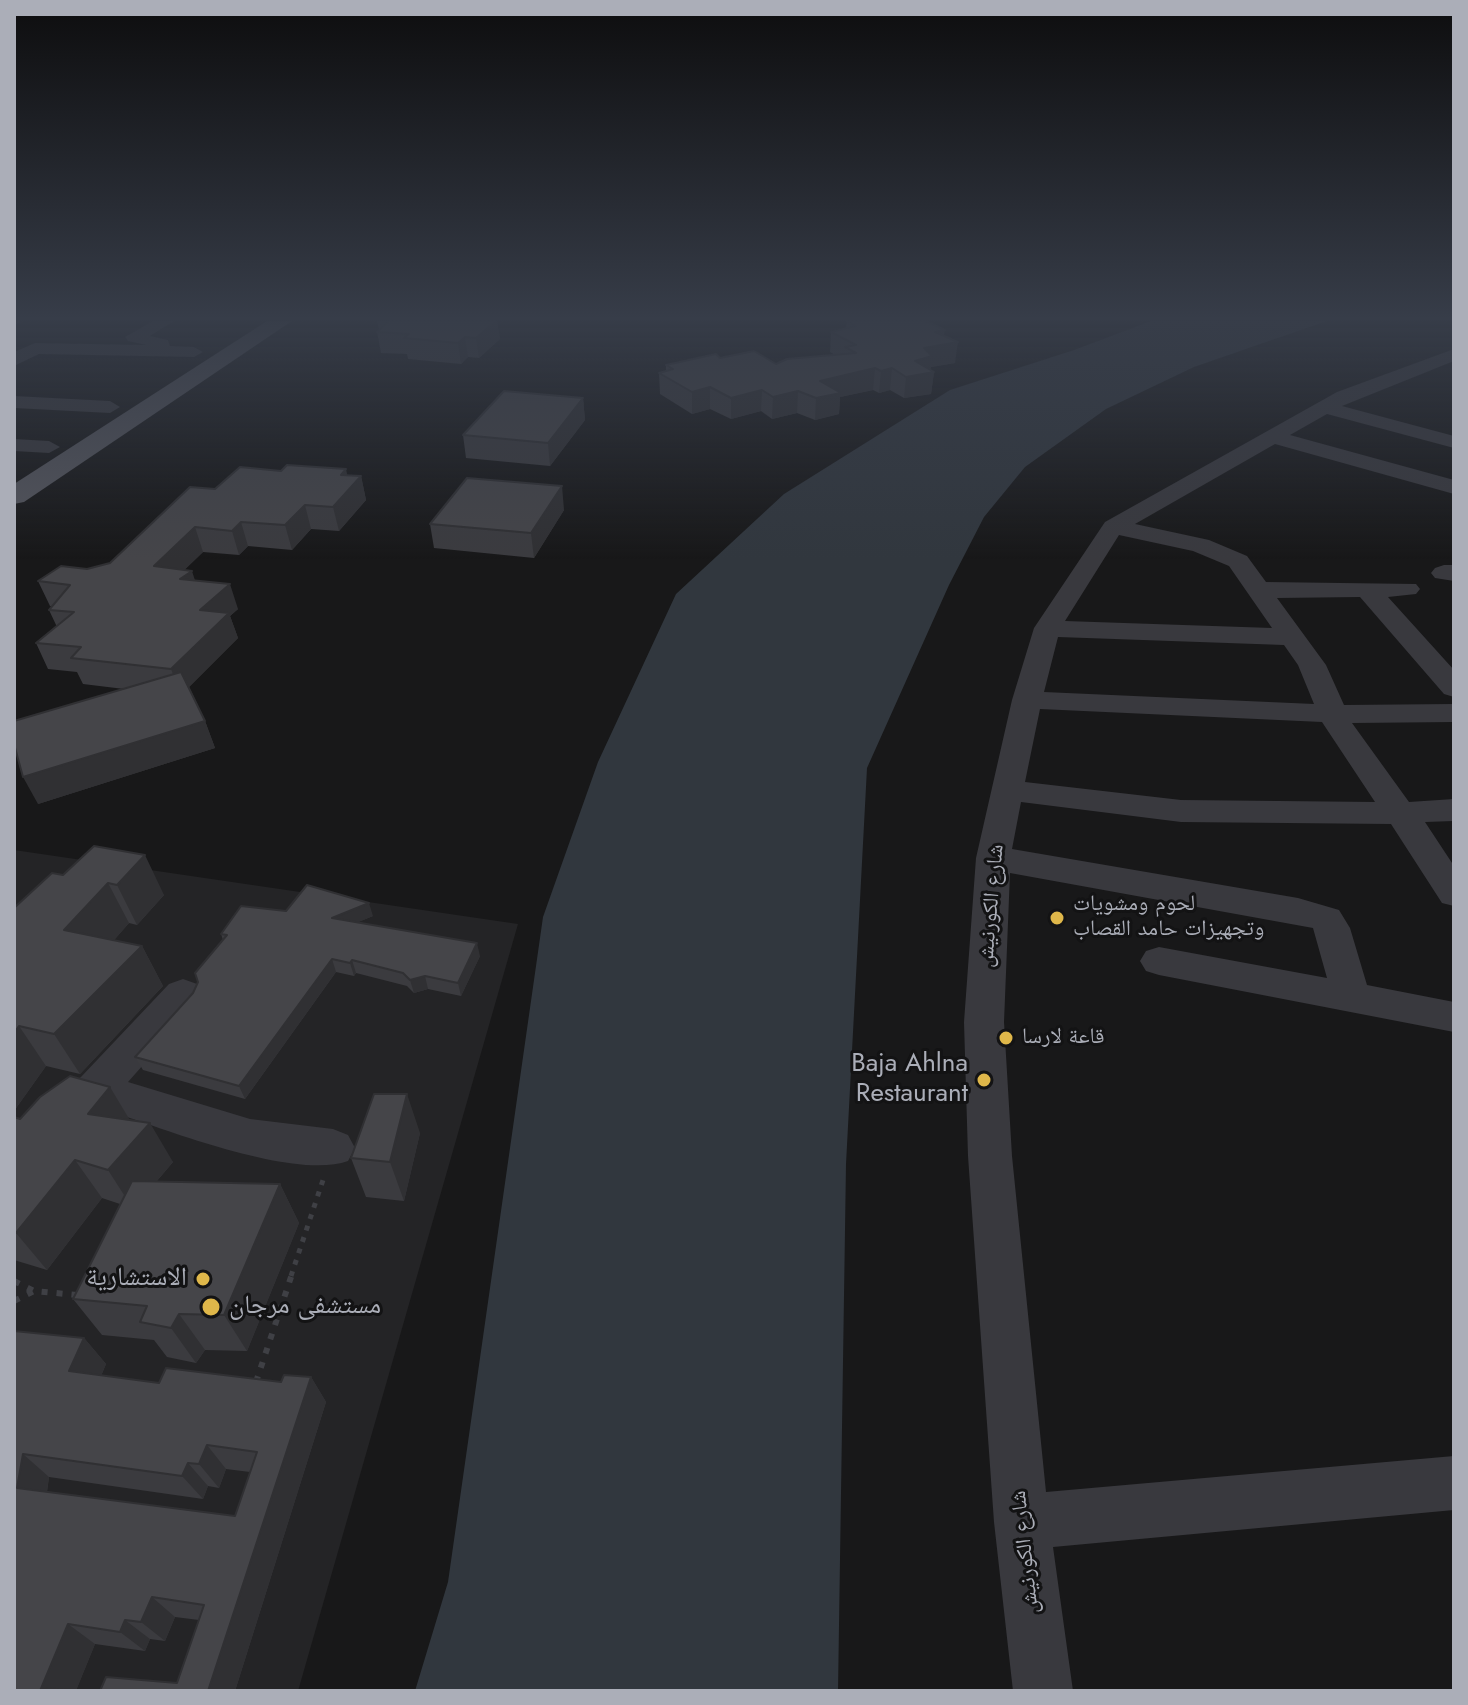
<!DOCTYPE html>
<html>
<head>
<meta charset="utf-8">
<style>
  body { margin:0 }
  #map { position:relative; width:1468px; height:1705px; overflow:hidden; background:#181819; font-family:Jost,sans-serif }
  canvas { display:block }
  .frame { position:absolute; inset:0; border:16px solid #abaeb8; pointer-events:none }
</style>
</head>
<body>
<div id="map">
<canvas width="1468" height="1705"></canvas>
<div class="frame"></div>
</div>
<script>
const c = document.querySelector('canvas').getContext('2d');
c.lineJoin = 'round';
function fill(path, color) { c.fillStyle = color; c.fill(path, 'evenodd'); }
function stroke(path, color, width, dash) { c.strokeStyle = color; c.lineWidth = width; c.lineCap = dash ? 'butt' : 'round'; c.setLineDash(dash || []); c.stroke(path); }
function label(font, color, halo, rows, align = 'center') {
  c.font = font + ' Jost,"Noto Naskh Arabic",sans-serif'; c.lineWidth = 6; c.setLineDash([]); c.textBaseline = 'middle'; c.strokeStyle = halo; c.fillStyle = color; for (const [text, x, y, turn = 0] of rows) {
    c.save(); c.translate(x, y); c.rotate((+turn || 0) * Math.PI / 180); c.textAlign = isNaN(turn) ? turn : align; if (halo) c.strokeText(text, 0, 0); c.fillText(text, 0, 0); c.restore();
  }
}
fill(new Path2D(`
  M14,850L518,924L298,1691H14Z`), '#242426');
fill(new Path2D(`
  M1151,321H1327L1194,367L1106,409L1025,467L984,517L949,585L867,768L846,1164L838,1691H415L448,1582L543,917L598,762L676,594L784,494L950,390L1074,350Z`), '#31373e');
stroke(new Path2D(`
  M291,1276L324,1177`), '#3f4045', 5, [5, 7]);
stroke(new Path2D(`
  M14,1281L34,1291L77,1295
  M14,1301L34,1291
  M256,1382L292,1274`), '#3f4045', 6, [6, 9]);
fill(new Path2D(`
  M153,321H174L150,336L168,340L170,346L194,347L203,352L194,357L39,354L14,366V352L35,343L146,345L128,341L125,337Z
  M1454,349V361L1342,406L1454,436V448L1327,414L1290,435L1454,480V494L1275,444L1135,524L1209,540L1247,556L1266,582L1416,584L1420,589L1416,594L1388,597L1454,670V697L1444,694L1360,597L1277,598L1326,665L1344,705L1454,704V722L1352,723L1409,802L1454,799V821L1425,822L1454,866V906L1442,903L1391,824L1181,822L1021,802L1012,849L1298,898L1339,910L1350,928L1367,985L1454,1002V1032L1159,975L1146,971L1140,961L1146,951L1159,947L1327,978L1313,928L1010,873L1004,1022L1012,1156L1046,1492L1454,1456V1510L1053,1547L1073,1691H1013L994,1522L968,1156L964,1022L976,858L1012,700L1034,628L1105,522L1337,392ZM1119,535L1193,551L1229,566L1272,628L1065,621ZM1058,637L1284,645L1298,665L1314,704L1044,692ZM1040,709L1322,722L1375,802L1181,800L1025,782Z
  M14,396L110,401L120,407L110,413L14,408Z
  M14,439L49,441L60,447L49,453L14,451Z
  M1444,565H1454V581L1435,578L1431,573L1435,568Z
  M183,979L197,984L202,994L197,1004L128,1082L250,1119L333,1129L348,1135L355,1148L348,1161C294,1181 159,1127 101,1108L29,1161L14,1167V1124L81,1077L169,984Z`), '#39393e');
fill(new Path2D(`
  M267,321H292L24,502L14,504V484Z`), '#55565d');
const rail = new Path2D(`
  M14,322L17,321`);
stroke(rail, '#525359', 5);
stroke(rail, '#131314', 3, [10]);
fill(new Path2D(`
  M377,321H497L500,339L479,358L468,357L461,364L408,359L407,354L381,353L377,332L379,330Z
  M847,321L944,336L955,363L931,367L930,370L934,372L931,394L904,398L890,390L879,393L873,390L840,397L839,414L815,420L797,413L772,419L761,411L731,419L710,409L692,414L660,394L659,373L666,371V365L720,358L776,364L835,355L830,352L831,332L846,328Z
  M583,398L585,420L550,466L466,458L463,435Z
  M361,476L366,500L339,531L311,529L292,550L248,546L239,555L203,552L184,570L195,580L238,609L230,616L238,638L189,687L205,721L215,748L38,804L124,689L83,684L77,672L48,669L36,643L57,627L49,610L53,606H50L38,581L110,563L215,489Z
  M564,510L534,558L434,548L430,524Z
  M94,846L164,895L137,925L129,923L114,940L142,946L163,986L80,1074L46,1066L14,1111V908L63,875Z
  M286,911L373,916L358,922L480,956L461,996L428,989L414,993L407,986L356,973L354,976L336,972L245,1099L143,1070L135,1057L193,993L223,940L221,934Z
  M14,1117L20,1119L131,1120L173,1162L156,1182L280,1184L299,1223L247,1351L205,1350L196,1363L167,1357L154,1340L102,1335L73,1299L120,1204L102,1198L47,1270L14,1260Z
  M420,1133L404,1201L366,1197L351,1158Z
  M14,1331L84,1338L106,1364L101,1376L159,1383L281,1382L311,1377L326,1402L235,1691H100L177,1683L199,1620L175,1617L165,1641L150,1639L145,1651L95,1644L76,1690L14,1691ZM226,1469L250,1472L235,1516L47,1492L49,1477L203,1499L208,1486L219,1488Z`), '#3b3b3f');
fill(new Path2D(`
  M496,321H497L500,339L479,358L476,338Z
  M945,330L943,345L958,342L955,363L931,367L930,373L934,372L931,394L904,398L906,377L915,361L935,332Z
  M465,337L468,357L461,364L458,343Z
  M875,368L873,390L840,397L839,414L815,420L816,398L820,381Z
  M892,368L890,390L879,393L881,371Z
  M710,387V409L692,414V392Z
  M762,390L761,411L731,419V398Z
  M798,391L797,413L772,419L773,397Z
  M583,398L585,420L550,466L548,443Z
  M346,469L350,488L361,476L366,500L339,531L333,507L341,475Z
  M562,486L564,510L534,558L531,533Z
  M305,505L311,529L292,550L285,525Z
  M241,522L248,546L239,555L232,531Z
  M195,527L203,552L163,591L154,566Z
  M192,571L200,596L180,579Z
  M230,584L238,609L230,616L238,638L181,695L171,669L200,610Z
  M205,721L215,748L38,804L23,777Z
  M145,855L164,895L137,925L117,885Z
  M108,883L129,923L87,971L64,930Z
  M369,903L373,916L337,931L332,918Z
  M477,943L480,956L461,996L458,983Z
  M142,946L163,986L80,1074L54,1034Z
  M332,959L336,972L245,1099L239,1086Z
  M352,960L356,973L354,976L350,963Z
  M425,976L428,989L414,993L410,980Z
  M19,1026L46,1066L14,1111V1033Z
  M110,1087L134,1127L88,1114Z
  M407,1094L420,1133L404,1201L390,1162Z
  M150,1123L173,1162L133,1209L108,1170Z
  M75,1160L102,1198L47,1270L16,1233Z
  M280,1184L299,1223L247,1351L224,1315Z
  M179,1314L205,1350L196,1363L171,1328Z
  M84,1338L106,1364L92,1397L69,1371Z
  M311,1377L326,1402L235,1691H208Z
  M207,1445L226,1469L219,1488L199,1464Z
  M23,1454L49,1477L44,1511L17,1488Z
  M188,1463L208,1486L203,1499L182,1476Z
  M152,1597L175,1617L165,1641L141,1622Z
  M125,1620L150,1639L145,1651L120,1632Z
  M68,1624L95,1644L76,1691H40Z`), '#303033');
const building = new Path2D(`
  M389,321H496L476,338L465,337L458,343L404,338L409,334L377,332Z
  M847,321H925L945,330L935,332L958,342L924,348L932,356L915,361L934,372L906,377L892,368L881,371L875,368L820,381L841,393L816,398L798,391L773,397L762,390L731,398L710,387L692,392L659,373L673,369L666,365L716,354L720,358L754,351L776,364L787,359L856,353L845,347L856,345L831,332L856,326Z
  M504,391L583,398L548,443L463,435Z
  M287,465L346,469L341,475L361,476L333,507L305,505L285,525L241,522L232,531L195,527L154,566L192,571L180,579L230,584L200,610L229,613L171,669L71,658L81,647L36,643L74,612L49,610L70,585L38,581L61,566L87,569L110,563L190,487L215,489L240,467L281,471Z
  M467,478L562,486L531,533L430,524Z
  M181,672L205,721L23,777L14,744V721Z
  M94,846L145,855L117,885L108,883L64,930L142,946L54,1034L19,1026L14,1033V908L52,873L63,875Z
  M307,885L369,903L332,918L477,943L458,983L425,976L410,980L403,973L352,960L350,963L332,959L239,1086L135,1057L193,993L198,982L195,973L227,935L221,934L241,906L286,911Z
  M70,1076L110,1087L88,1114L150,1123L108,1170L75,1160L16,1233L14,1232V1117L20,1119L40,1097Z
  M374,1094H407L390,1162L351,1158Z
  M132,1181L280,1184L224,1315L179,1314L171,1328L140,1322L147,1306L73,1299Z
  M14,1331L84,1338L69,1371L159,1383L166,1368L281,1382L284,1375L311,1377L208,1691H100L106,1677L177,1683L204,1605L152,1597L141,1622L125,1620L120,1632L68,1624L40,1691H14ZM207,1445L257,1452L235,1516L17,1488L23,1454L182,1476L188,1463L199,1464Z
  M42,1688L86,1691H41Z`);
fill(building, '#454549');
stroke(building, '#303033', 2);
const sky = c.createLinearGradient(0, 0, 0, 559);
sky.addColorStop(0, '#0d0d0e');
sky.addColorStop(0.57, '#373d49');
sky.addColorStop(1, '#373d4900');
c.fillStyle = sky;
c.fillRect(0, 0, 1468, 559);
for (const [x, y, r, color] of [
  [1057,918,8,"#dfb74a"],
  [1006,1038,8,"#dfb74a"],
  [984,1080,8,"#dfb74a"],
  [203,1279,8,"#dfb74a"],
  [211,1307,10,"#dfb74a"]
]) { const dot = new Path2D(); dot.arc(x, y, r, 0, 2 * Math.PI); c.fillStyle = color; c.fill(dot); stroke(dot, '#131314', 3); }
label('22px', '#abaeb8', '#131314', [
  ["لحوم ومشويات",1073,905],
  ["وتجهيزات حامد القصاب",1073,930],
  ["قاعة لارسا",1022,1038]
], 'left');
label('22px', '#abaeb8', '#131314', [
  ["شارع الكورنيش",992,906,-85],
  ["شارع الكورنيش",1026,1552,-96]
]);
label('26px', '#abaeb8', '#131314', [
  ["Baja Ahlna",968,1065],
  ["Restaurant",968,1095],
  ["الاستشارية",187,1279],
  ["مستشفى مرجان",229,1307,"left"]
], 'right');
</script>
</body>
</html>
